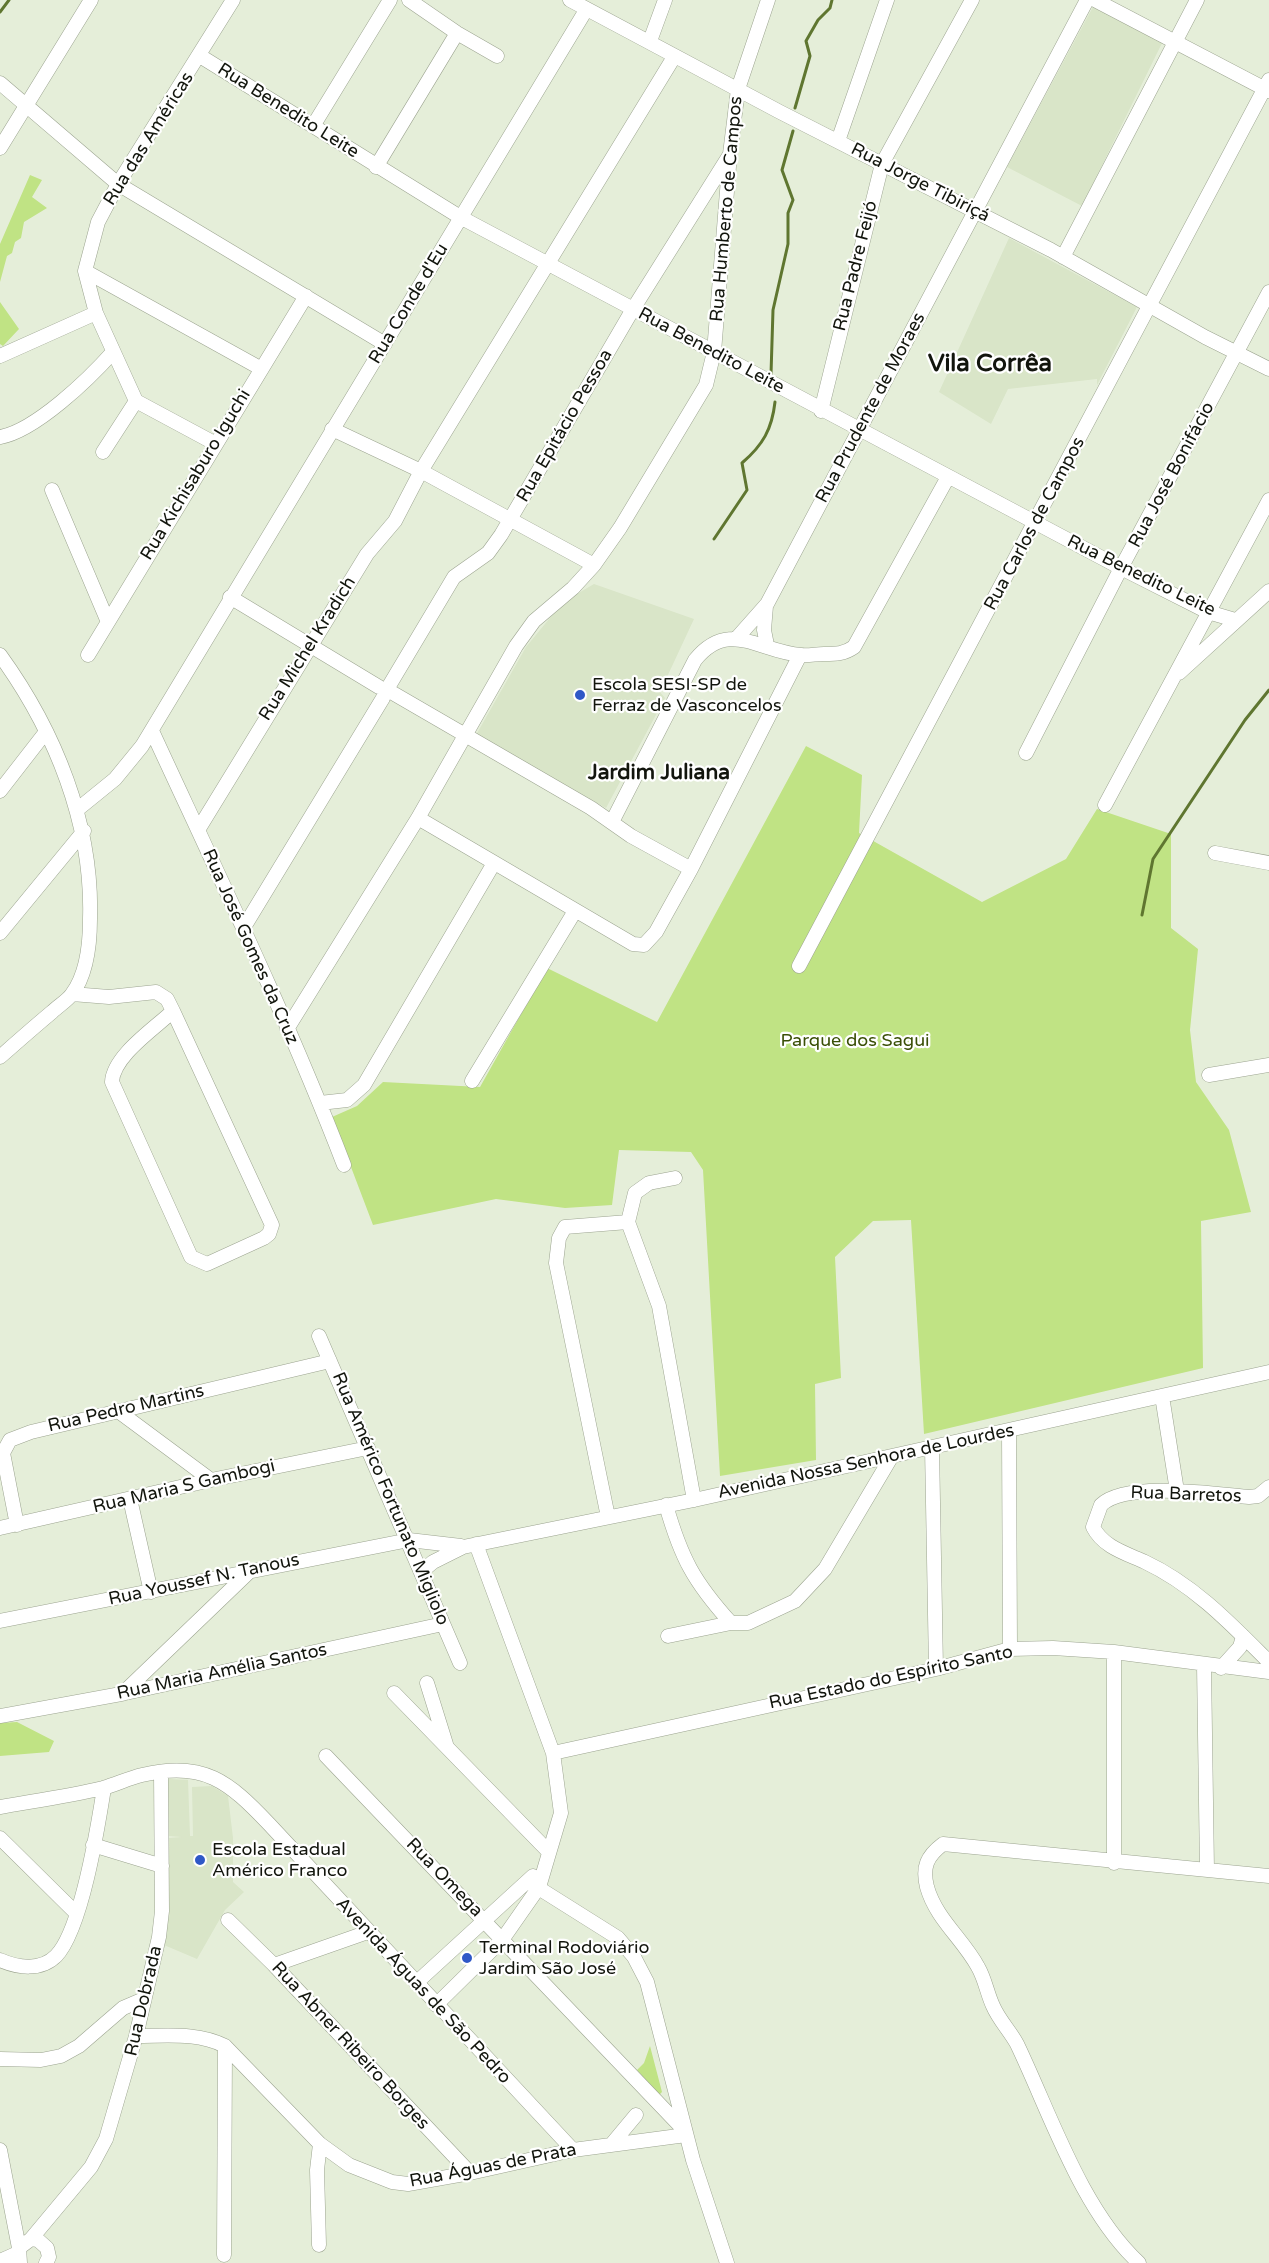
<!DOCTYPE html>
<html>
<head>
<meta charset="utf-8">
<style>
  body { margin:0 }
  canvas { display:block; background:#e5eed9 }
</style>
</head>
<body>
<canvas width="1269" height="2263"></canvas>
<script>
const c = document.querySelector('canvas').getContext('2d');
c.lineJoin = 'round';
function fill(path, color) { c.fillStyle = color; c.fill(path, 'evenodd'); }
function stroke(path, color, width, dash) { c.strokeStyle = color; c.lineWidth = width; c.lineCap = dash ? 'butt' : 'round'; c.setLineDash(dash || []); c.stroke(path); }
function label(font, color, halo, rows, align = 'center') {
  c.font = font + ' "Varela Round",sans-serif'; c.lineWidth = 4.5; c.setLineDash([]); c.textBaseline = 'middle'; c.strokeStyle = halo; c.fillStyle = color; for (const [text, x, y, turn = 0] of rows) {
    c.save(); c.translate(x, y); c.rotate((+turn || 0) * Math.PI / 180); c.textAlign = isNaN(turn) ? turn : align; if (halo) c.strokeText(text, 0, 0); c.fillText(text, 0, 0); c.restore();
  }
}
fill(new Path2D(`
  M1094,5L1164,39L1082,206L1007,167Z
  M1009,238L1137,307L1097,385V379L1008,389L991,424L939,392Z
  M594,584L694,619L660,692L665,698L606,808L476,735L526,647L563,602Z
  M169,1779L188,1780L190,1836H193L192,1787L212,1786L228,1796L233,1838V1882L244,1892L225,1910L197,1959L164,1945L168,1838L182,1837L168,1836L165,1785Z`), '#d9e5c8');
fill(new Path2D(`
  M30,175L42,180L32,197L47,208L24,222L21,238L15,242L12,253L7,256L0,282V244Z
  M0,302L19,329L3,346L0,344Z
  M806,746L862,775L859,833L982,902L1066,859L1097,809L1171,834V928L1198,949L1190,1030L1196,1082L1229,1130L1251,1212L1201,1221L1203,1368L924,1434L911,1220L873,1221L835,1257L841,1378L815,1384L816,1460L720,1476L703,1170L691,1152L619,1150L612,1205L565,1208L496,1199L373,1225L332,1117L357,1106L383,1082L480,1087L547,968L657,1022Z
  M17,1722L54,1741L49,1752L0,1756V1723Z
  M650,2046L662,2092L659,2095L637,2070L644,2063Z`), '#c0e384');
stroke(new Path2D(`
  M0,12L9,0
  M795,108L810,56L806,41L818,20L830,8L832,0
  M771,374L773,310L788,244V213L793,200L782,170L793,131
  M714,539L747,490L742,463C763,445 772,429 775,402
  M1142,915L1153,859L1245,720L1269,690`), '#5f7630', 3);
const minor = new Path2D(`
  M409,0L457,33L497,56
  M570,0L780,112L1051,250L1205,337L1269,369
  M1095,0L1269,91
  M650,41L665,0
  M200,56L460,217L1121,568L1208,612L1235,620
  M0,83L118,184L385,344
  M313,126L390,0
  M838,141L887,0
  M0,148L91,0
  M376,167L457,33
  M1063,257L1197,0
  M85,271L260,368
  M0,356L96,313
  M821,411L882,164L972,0
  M332,429L421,471L594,565
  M0,437C35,431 89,379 113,352
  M216,444L136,401L96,313L85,271L98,222L118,184L233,0
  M103,452L136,401
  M52,490L108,622
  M230,597L379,687
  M766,606L764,630L767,645
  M736,639L767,604L1087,0
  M0,655C55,731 93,824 90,919C90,942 87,974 72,994C67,1001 58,1006 52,1012C34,1027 17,1042 0,1057
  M88,655L306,296
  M1179,673L1269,591
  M389,686L454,577L488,553L501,535L633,309L729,156
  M391,692L591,808L631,836L691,869
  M152,731C218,874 287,1017 344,1165
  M1026,753L1121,568L1269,292
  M0,791L45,733
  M1105,805L1269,500
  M78,809L115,779L142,746L586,10
  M418,818L633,944L644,945L656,932L691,869L800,655
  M612,822L695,660C729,618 759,652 801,655C808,656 816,654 824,654C836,654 844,654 854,647L948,477
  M198,830L367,554L395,521L421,471L674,57
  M1215,853L1269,863
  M244,927L383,698
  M0,933L84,831
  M799,966L1269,80
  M72,994L109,997L156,992L167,999L173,1011L272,1225L269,1234L264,1238L207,1264L191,1257L112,1082C113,1056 154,1029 173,1011
  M287,1029L418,818L516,646L534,621L573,588L594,565L620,528L706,385L714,352L730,154L738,89L768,0
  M1209,1075L1269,1065
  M472,1081L575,911
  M320,1103L347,1100L364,1085L494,863
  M628,1222L659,1306L694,1500
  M628,1222L635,1193L649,1183L675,1178
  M319,1336L460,1663
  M1162,1396L1177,1491
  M118,1411L211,1480
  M1009,1431L1010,1649
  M932,1447L936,1669
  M1269,1487L1258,1496L1249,1497C1215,1494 1126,1481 1101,1505L1093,1527C1103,1547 1125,1553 1145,1562C1194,1585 1231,1624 1269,1662
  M130,1499L151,1592
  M666,1505C681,1558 694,1582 731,1623
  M608,1517L556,1263L559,1238L565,1227L628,1222
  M17,1525L3,1453L10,1440L31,1432L330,1361
  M0,1528L211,1480L368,1448
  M421,1572L433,1562L463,1547L694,1500L1269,1372
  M0,1621L409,1540L461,1546
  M668,1636L731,1623H748L795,1601L825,1569L892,1456
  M1114,1652V1863
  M1204,1665L1207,1870
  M1221,1668L1240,1647L1243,1636
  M427,1683L446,1744
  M394,1693L549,1852
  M122,1694L248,1573
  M0,1716L121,1694L443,1624
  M553,1753L936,1669L1010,1649L1053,1648L1114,1652L1269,1672
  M326,1756L686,2132
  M0,1807C34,1801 70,1796 103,1788C117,1784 129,1778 142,1775C204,1760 229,1782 269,1824L573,2150
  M0,1838L77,1914
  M93,1845L162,1866
  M529,1882L618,1938L634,1957L647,1982L693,2160L727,2263
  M228,1920L274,1965L470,2173
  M0,1960C18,1968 41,1971 56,1956C82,1929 98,1826 104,1788
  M274,1965L368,1932
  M416,1983L533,1876
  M436,2005L502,1940L539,1887L561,1813L553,1753L476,1544
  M136,2036C167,2036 198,2032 225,2046L320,2144L349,2165L392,2182L408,2184L470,2173L573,2150L686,2135
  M0,2059L41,2060L61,2056L79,2046L123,2008L144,1999
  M611,2145L636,2115
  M0,2150L19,2248
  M31,2239L91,2167L106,2139L136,2036L159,1937L162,1911L161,1772
  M319,2245L317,2170L320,2144
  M224,2255L225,2046
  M0,2261L18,2253
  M20,2263L19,2248L31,2239L38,2240L47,2248L49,2257L46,2263
  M1139,2263C1081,2209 1051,2115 1017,2044C1010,2031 999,2020 993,2006C987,1993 985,1979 978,1967C963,1939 936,1919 927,1887C922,1867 927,1856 943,1844L1269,1876`);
stroke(minor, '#9ca490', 15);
stroke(minor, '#fff', 14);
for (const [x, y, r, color] of [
  [580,695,6,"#2f58c7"],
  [200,1860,6,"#2f58c7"],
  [467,1958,6,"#2f58c7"]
]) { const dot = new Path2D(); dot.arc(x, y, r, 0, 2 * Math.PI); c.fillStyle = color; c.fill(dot); stroke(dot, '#fff', 2); }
label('18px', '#12150d', '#fff', [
  ["Rua Benedito Leite",288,111,32],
  ["Rua das Américas",149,139,-58],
  ["Rua Jorge Tibiriçá",920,183,27],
  ["Rua Humberto de Campos",727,209,-85],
  ["Rua Padre Feijó",856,266,-76],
  ["Rua Conde d'Eu",409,304,-59],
  ["Rua Benedito Leite",711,351,28],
  ["Rua Prudente de Moraes",871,408,-62],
  ["Rua Epitácio Pessoa",565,426,-60],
  ["Rua Kichisaburo Iguchi",196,475,-59],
  ["Rua José Bonifácio",1172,475,-62],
  ["Rua Carlos de Campos",1035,524,-62],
  ["Rua Benedito Leite",1141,576,26],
  ["Rua Michel Kradich",308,649,-58],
  ["Rua José Gomes da Cruz",250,947,66],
  ["Rua Pedro Martins",126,1409,-13],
  ["Avenida Nossa Senhora de Lourdes",866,1462,-12],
  ["Rua Maria S Gambogi",184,1487,-13],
  ["Rua Barretos",1186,1495,2],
  ["Rua Américo Fortunato Migliolo",390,1499,67],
  ["Rua Youssef N. Tanous",204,1580,-12],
  ["Rua Maria Amélia Santos",222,1672,-12],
  ["Rua Estado do Espírito Santo",891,1678,-12],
  ["Rua Omega",444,1878,46],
  ["Avenida Águas de São Pedro",423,1991,47],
  ["Rua Dobrada",144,2001,-77],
  ["Rua Abner Ribeiro Borges",350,2046,47],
  ["Rua Águas de Prata",493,2166,-11]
]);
label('18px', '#12150d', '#fff', [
  ["Escola SESI-SP de",592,685],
  ["Ferraz de Vasconcelos",592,706],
  ["Escola Estadual",212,1850],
  ["Américo Franco",212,1871],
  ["Terminal Rodoviário",479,1948],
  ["Jardim São José",479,1969]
], 'left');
label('18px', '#3a4f06', '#fff', [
  ["Parque dos Sagui",855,1041]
]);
label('bold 21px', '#12150d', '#fff', [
  ["Jardim Juliana",659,773]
]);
label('bold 24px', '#12150d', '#fff', [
  ["Vila Corrêa",990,365]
]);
</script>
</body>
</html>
